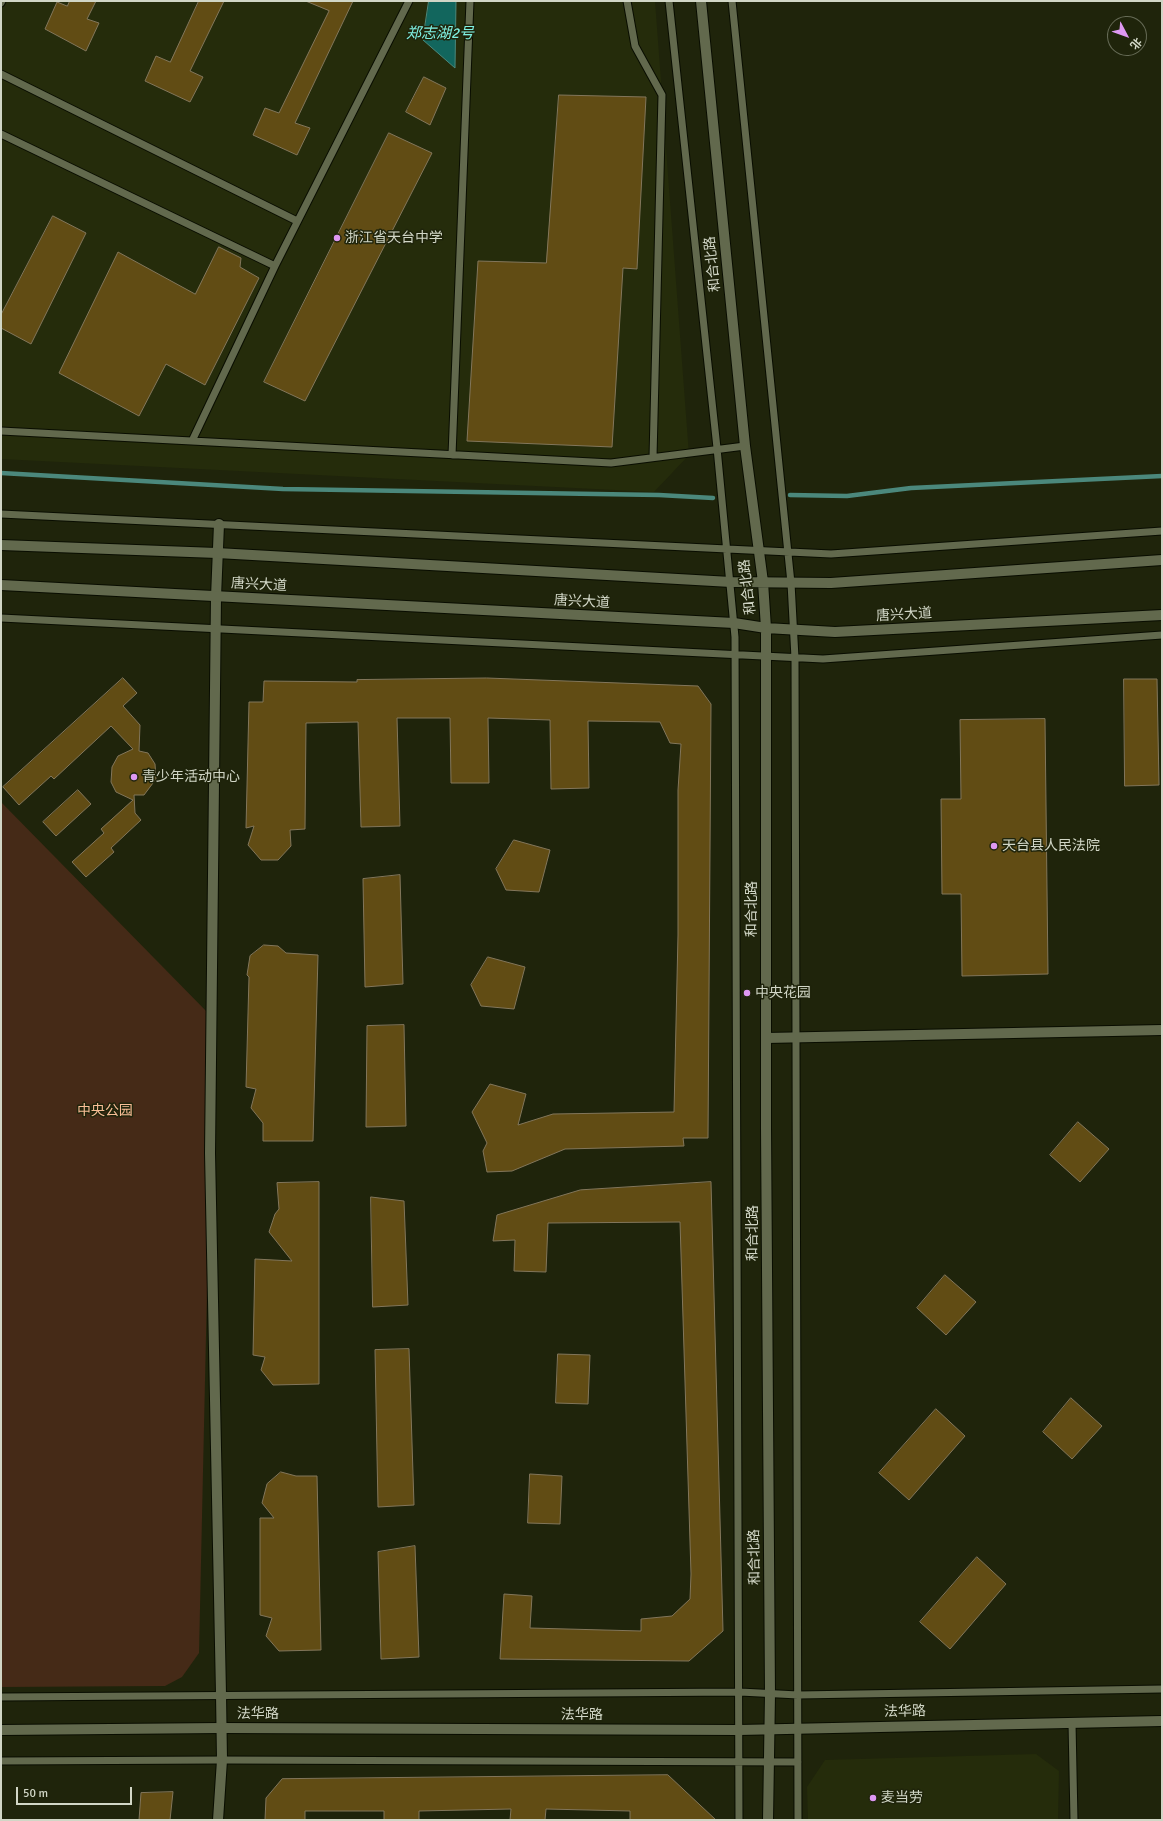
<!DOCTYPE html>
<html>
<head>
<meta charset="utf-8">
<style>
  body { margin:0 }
  #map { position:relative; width:1163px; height:1821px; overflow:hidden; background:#1f240b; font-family:Signika,"Noto Sans SC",sans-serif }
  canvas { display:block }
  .frame { position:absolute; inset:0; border:2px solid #d1d6c6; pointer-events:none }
  .north { position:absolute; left:1107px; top:16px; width:40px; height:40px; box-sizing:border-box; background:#1f240b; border:1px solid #666b56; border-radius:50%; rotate:131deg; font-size:11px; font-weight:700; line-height:16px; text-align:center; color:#d1d6c6 }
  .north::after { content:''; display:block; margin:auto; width:14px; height:18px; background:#de98f2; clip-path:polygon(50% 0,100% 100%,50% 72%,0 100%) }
  .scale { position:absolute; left:16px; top:1787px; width:116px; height:18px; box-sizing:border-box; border:2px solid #d1d6c6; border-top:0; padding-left:5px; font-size:12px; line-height:14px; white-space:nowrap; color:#d1d6c6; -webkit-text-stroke:3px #1f240b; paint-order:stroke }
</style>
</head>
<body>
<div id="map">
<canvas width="1163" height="1821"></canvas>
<div class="frame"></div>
<div class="north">北</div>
<div class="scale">50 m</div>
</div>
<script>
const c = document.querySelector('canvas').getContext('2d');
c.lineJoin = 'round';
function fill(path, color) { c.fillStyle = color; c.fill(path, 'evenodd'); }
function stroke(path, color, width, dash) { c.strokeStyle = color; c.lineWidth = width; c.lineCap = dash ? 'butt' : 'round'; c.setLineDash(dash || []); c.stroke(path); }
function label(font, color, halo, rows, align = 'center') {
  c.font = font + ' Signika,"Noto Sans SC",sans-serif'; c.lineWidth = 3; c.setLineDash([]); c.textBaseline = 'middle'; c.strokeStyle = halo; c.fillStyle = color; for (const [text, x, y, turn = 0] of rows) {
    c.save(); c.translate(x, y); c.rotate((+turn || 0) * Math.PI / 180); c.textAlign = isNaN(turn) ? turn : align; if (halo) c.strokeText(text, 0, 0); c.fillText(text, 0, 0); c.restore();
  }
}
fill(new Path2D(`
  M1,1H655L689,455L654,492L1,459Z
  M1036,1754L1059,1771L1058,1820H808L807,1787L825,1760Z`), '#252c0b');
fill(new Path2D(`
  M1,802L210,1015V1153L199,1653L182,1677L165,1686L1,1687Z`), '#452a17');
const water = new Path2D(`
  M429,1H456L455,68L423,40Z`);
fill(water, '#12665d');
stroke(water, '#4b887c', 1);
stroke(new Path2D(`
  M1,473L283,489L659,495L713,498
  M790,495L847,496L911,488L1162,476`), '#4b887c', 4.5);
const building = new Path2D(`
  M70,1H96L87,19L99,23L86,51L45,29L57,2L67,6Z
  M199,1H224L190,71L203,77L190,102L145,81L156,56L170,62Z
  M306,1H353L295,123L310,128L297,155L253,135L265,108L279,113L329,11Z
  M424,77L446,88L430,125L406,112Z
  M559,95L646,97L637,269L623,268L612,447L467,441L478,261L546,263Z
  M389,133L432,153L305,401L264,382Z
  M53,216L86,233L31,344L1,328V315Z
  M219,247L241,258L240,267L259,278L205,385L166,364L139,416L59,373L118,252L195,294Z
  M123,678L137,693L123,706L140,725L139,751L148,753L155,764L156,779L144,795H134L135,813L141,820L111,848L114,852L86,877L72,862L104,833L101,829L133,800L116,792L111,782L112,767L118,756L133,749L111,726L54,779L51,776L19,805L3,787Z
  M487,678L698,686L711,704L708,1138H683L684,1146L565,1149L512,1171L487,1172L483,1151L487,1143L472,1112L490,1084L526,1094L518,1125L553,1114L674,1112L678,935V790L681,744L670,743L660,722L588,721L589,788L551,789L550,720L488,718L489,783H451L450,718H397L400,826L361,827L358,722L306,723L305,829L290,830L291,846L278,860H261L248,845L254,826L246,828L249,702H263L264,681L357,682V680Z
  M1124,679H1157L1159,785L1125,786Z
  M1045,719L1048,974L962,976L961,894H942L941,799H961L960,720Z
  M78,790L91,804L56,836L43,822Z
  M514,840L550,850L539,892L506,890L496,869Z
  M400,875L403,984L365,987L363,879Z
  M264,945L278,946L286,953L318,955L313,1141H263V1123L251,1108L256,1089L246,1087L249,977L247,975L250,956Z
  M488,957L525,967L514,1009L481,1006L471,985Z
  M404,1025L406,1126L366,1127L367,1026Z
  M1078,1122L1109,1149L1080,1182L1050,1155Z
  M319,1182V1384L273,1385L261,1370L265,1357L253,1355L255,1259L292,1261L269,1232L275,1214L279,1209L277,1183Z
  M711,1182L723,1631L689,1661L500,1659L504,1594L532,1596L530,1628L641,1631V1619L672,1616L690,1599L691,1574L680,1222L548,1223L546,1272L514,1271L515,1240L493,1241L497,1215L580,1190Z
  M371,1197L404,1201L408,1305L373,1307Z
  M945,1275L976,1302L946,1335L917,1308Z
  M409,1349L414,1505L378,1507L375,1350Z
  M558,1354L590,1355L588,1404L556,1403Z
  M1071,1398L1102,1426L1072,1459L1043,1432Z
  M936,1409L965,1436L909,1500L879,1473Z
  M281,1472L296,1476H317L321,1650L279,1651L266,1636L272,1618L260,1615V1518H274L262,1503L267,1484Z
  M530,1474L562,1476L560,1524L528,1523Z
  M415,1546L419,1657L381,1659L378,1552Z
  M977,1557L1006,1584L950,1649L920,1622Z
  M668,1775L716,1820H630V1811L546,1809L545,1820H510L511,1809L419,1811V1820H384V1811H305V1820H265L266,1798L282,1779Z
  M173,1792L170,1820H139L141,1793Z`);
fill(building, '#614c14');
stroke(building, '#82765b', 1);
const service = new Path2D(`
  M627,1L635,46L662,95L653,457
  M669,1L717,448L735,637L739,1820
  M732,1L791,583L795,658L798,1820
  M1,3L2,1
  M1,74L297,221
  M1,134L275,266
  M1,431L611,463L745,446
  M192,441L275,266L409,1
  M452,455L470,1
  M1,514L831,554L1162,531
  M1,618L823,659L1162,635
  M1,1697L740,1692L798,1695L1162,1689
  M1072,1723L1074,1820
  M1,1761L222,1760L798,1762`);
const minor = new Path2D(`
  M766,1038L1162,1030`);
const tertiary = new Path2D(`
  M218,1820L222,1760L221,1694L210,1153L216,597L219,524`);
const secondary = new Path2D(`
  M701,1L745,446L763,582L766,628V1128L770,1694L768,1820
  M1,545L217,553L731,582L831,583L1162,560
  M1,585L734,623L766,628L835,632L1162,615
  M1,1730L221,1728L739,1730L1162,1721`);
stroke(service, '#090d00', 9);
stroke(minor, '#090d00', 12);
stroke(tertiary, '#090d00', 12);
stroke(secondary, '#090d00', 12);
stroke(service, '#62694d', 7);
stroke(minor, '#62694d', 10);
stroke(tertiary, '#62694d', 10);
stroke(secondary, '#62694d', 10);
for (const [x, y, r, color] of [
  [337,238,4,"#de98f2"],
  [134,777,4,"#de98f2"],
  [994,846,4,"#de98f2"],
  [747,993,4,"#de98f2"],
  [873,1798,4,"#de98f2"]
]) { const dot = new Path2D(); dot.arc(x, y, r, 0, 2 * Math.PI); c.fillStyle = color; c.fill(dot); stroke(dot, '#1f240b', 1.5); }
label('14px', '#d1d6c6', '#1f240b', [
  ["浙江省天台中学",345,238],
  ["青少年活动中心",142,777],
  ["天台县人民法院",1002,846],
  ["中央花园",755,993],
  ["麦当劳",881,1798]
], 'left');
label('14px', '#d1d6c6', '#1f240b', [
  ["和合北路",713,264,-96],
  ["唐兴大道",259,585,3],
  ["和合北路",748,587,-97],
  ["唐兴大道",582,602,3],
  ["唐兴大道",904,615,-3],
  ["和合北路",752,909,-90],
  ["和合北路",753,1233,-90],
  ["和合北路",755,1557,-91],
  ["法华路",905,1712,-1],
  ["法华路",258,1714],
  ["法华路",582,1715]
]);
label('14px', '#f8bd96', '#1f240b', [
  ["中央公园",105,1111]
]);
label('italic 15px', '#7ff0e1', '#1f240b', [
  ["郑志湖2号",440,34]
]);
</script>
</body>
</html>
